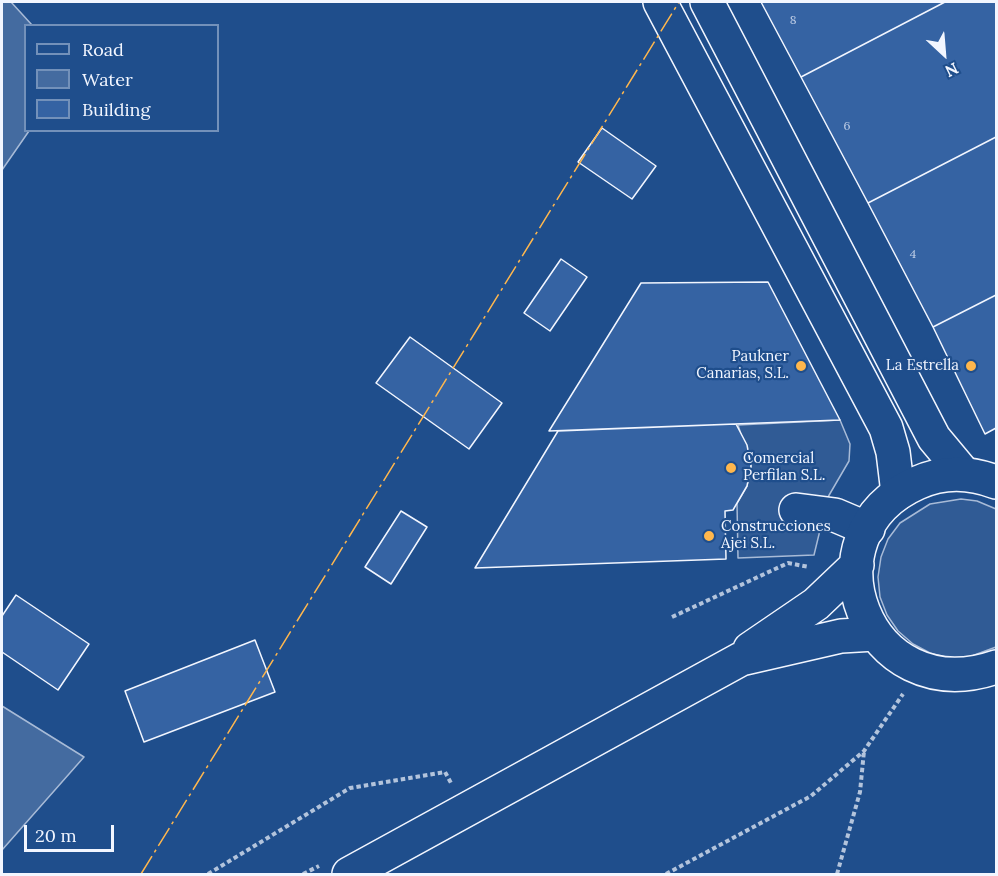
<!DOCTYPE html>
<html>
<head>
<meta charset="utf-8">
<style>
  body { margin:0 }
  #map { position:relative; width:998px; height:876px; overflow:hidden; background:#1f4e8c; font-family:Lora,serif }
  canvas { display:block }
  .frame { position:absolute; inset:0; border:3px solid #f2f6ff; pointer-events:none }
  .legend { position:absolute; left:24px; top:24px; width:195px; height:108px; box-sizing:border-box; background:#1f4e8c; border:2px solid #7391ba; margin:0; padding:8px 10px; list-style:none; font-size:18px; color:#f2f6ff }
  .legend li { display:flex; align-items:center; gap:12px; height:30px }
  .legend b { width:30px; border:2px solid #7391ba }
  .north { position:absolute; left:914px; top:24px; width:60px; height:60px; -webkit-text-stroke:4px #1f4e8c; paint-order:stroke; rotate:154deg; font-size:16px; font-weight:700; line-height:24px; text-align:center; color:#f2f6ff }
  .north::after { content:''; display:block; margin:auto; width:21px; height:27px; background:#f2f6ff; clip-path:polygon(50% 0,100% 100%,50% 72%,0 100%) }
  .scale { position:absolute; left:24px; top:825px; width:90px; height:27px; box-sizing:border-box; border:3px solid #f2f6ff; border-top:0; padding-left:8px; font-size:18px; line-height:21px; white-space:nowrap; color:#f2f6ff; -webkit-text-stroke:4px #1f4e8c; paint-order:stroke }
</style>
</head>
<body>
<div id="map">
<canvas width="998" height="876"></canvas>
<div class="frame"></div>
<ul class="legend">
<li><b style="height:8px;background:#1f4e8c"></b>Road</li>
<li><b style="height:16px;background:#446ba0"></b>Water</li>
<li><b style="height:16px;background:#3563a3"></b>Building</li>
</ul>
<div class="north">N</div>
<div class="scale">20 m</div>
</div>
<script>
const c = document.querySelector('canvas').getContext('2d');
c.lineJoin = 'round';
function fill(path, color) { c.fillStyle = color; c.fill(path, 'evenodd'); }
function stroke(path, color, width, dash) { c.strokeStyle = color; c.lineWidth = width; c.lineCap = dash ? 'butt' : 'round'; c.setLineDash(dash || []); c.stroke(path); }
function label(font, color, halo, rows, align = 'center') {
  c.font = font + ' Lora,serif'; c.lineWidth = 4.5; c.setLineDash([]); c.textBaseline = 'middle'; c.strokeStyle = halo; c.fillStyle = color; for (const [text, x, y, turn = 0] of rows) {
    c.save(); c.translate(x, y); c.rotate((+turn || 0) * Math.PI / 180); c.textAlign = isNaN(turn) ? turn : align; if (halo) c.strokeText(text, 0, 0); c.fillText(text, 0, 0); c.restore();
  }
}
const built = new Path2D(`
  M840,420L850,444L849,461L828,497L814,555L738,558L737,503L747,486L751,466L738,425Z
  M961,499L977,501L996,509V647L969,657L949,658L930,653L913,644L898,631L887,615L880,597L878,577L881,557L888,539L900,523L930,504Z`);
fill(built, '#305b95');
stroke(built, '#a8bbd7', 1.5);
const water = new Path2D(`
  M2,2H11L32,25L26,26V130L29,131L2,170Z
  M2,706L84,757L2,850Z`);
fill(water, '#446ba0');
stroke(water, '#a8bbd7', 1.5);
const building = new Path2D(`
  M761,2H945L801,77Z
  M945,2H996V137L868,203L801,77Z
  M602,128L656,166L632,199L578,162Z
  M996,137V295L933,327L868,203Z
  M561,259L587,277L550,331L524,313Z
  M768,282L840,420L549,431L641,283Z
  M996,295V428L985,434L933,327Z
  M410,337L502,403L469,449L376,383Z
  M736,424L747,445L751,466L747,486L733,510L725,511L726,559L475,568L558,431Z
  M401,511L427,527L391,584L365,567Z
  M16,595L89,644L58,690L2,652V616Z
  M255,640L275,692L144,742L125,691Z`);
fill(building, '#3563a3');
stroke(building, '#f2f6ff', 1.5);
const minor = new Path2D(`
  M660,2L886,428L893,452L898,493
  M707,2L934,438L964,474
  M796,510L835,515L868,529`);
const major = new Path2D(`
  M996,482C970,472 943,471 917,483C800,535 865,712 996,667
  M750,649L816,604L857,565
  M349,874L741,659L841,636L875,634`);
stroke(minor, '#f2f6ff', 36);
stroke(major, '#f2f6ff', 36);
stroke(new Path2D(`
  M672,617L788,563L809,567
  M208,874L350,788L445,772L451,783
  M303,874L319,866
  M666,874L811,796L864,751L903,694
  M837,874L860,792L864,751`), '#b3c4dc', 4, [4.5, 3]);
stroke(minor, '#1f4e8c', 33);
stroke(major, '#1f4e8c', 33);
stroke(new Path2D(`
  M141,874L679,2`), '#ffb74d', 1.5, [21, 4.5, 3, 4.5]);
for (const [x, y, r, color] of [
  [801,366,6,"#ffb74d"],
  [971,366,6,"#ffb74d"],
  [731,468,6,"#ffb74d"],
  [709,536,6,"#ffb74d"]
]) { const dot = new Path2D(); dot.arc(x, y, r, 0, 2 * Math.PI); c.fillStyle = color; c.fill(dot); stroke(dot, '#1f4e8c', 2); }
label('12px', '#c3d1e8', null, [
  ["8",793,21],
  ["6",847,127],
  ["4",913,255]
]);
label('15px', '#f2f6ff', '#1f4e8c', [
  ["Paukner",789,357],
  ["Canarias, S.L.",789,374],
  ["La Estrella",959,366],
  ["Comercial",743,459,"left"],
  ["Perfilan S.L.",743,476,"left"],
  ["Construcciones",721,527,"left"],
  ["Ajei S.L.",721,544,"left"]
], 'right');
</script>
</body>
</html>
